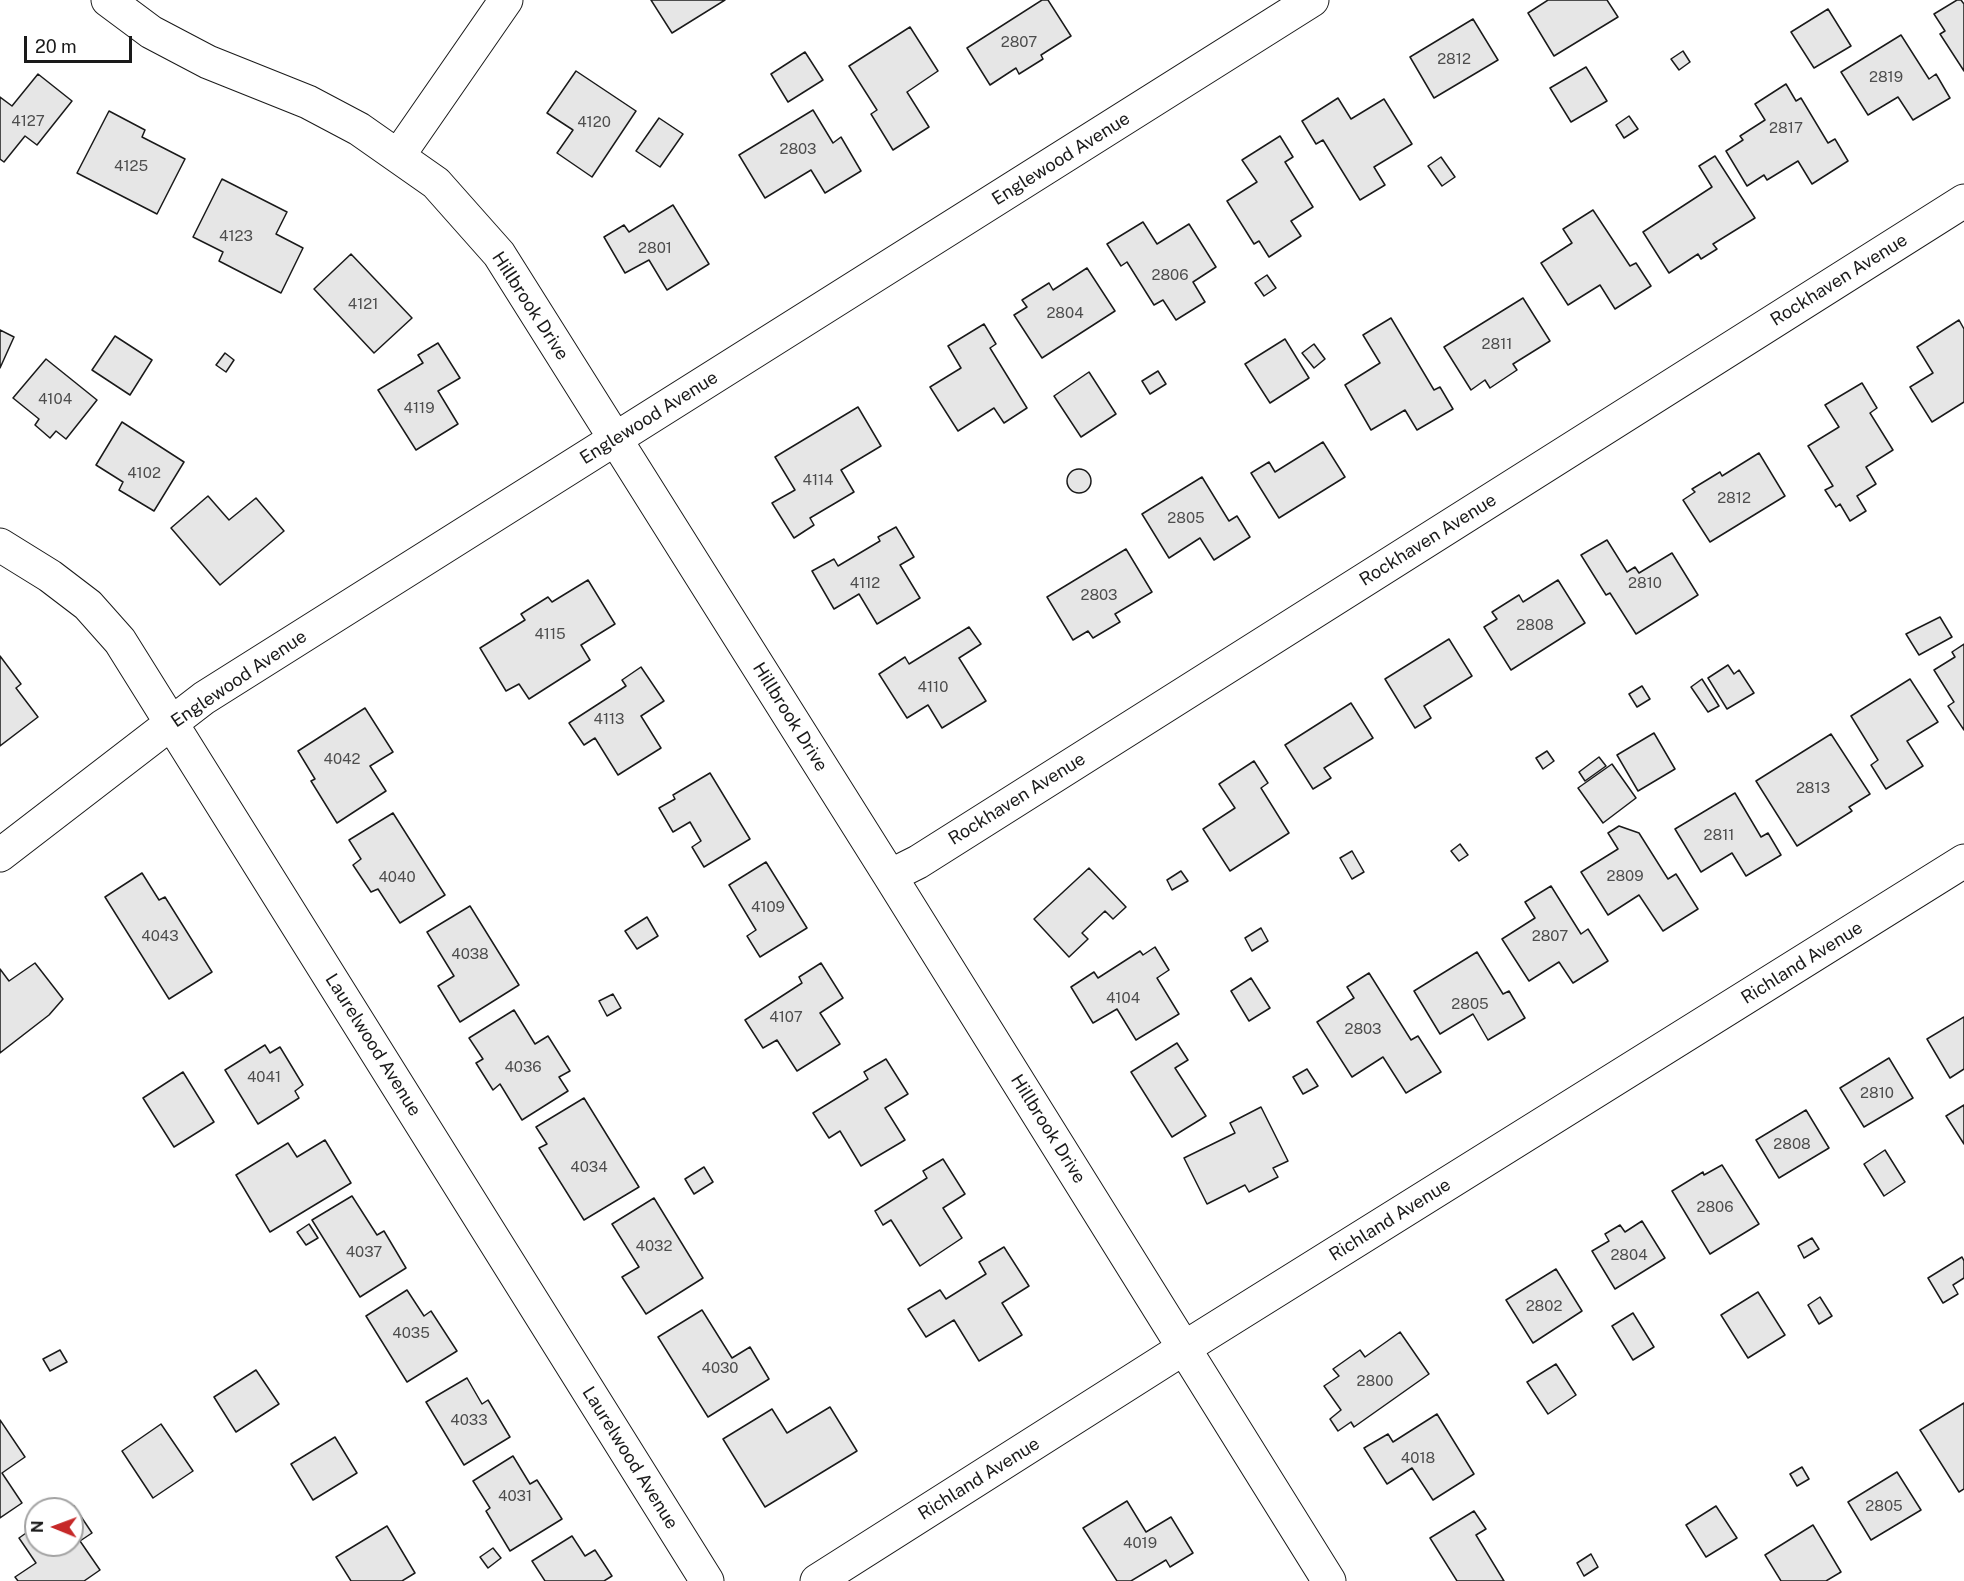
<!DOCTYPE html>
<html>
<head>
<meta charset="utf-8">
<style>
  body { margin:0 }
  #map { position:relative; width:1964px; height:1581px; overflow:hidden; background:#fff; font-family:"Public Sans",sans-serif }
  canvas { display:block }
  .north { position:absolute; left:24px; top:1497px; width:60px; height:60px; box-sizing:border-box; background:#fff; border:2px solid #a3a3a3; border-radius:50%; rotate:271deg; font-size:16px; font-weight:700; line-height:24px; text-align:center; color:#1a1a1a }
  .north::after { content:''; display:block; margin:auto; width:21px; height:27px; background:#c62828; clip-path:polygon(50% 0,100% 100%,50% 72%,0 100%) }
  .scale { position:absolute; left:24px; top:36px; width:108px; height:27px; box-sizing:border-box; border:3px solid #1a1a1a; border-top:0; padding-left:8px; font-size:18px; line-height:21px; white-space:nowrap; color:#1a1a1a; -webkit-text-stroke:4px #fff; paint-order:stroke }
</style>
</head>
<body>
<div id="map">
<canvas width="1964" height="1581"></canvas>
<div class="north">N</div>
<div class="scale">20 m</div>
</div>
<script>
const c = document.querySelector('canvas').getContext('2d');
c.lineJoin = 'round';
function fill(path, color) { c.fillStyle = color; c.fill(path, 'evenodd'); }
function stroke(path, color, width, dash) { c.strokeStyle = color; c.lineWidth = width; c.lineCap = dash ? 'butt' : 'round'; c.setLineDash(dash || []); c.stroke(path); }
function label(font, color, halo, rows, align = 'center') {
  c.font = font + ' "Public Sans",sans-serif'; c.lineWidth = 4.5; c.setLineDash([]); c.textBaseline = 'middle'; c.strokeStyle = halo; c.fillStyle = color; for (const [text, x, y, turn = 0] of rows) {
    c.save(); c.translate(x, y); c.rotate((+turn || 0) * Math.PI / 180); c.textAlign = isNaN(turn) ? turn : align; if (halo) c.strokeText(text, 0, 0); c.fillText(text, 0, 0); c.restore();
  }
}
const building = new Path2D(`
  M651,0H725L672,33Z
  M1042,0H1048L1071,36L1041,55L1043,59L1019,74L1016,68L990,85L967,48Z
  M1548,0H1607L1618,17L1554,56L1528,13Z
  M1957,0H1961L1964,4V71L1940,34L1945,31L1934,14Z
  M1828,9L1851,46L1814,68L1791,32Z
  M1473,19L1498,60L1434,98L1410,57Z
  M910,27L938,71L907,92L929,127L893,150L871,114L877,110L849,66Z
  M1901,35L1929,79L1936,74L1950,98L1913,120L1898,97L1868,115L1841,72Z
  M1683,51L1690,62L1679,70L1671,59Z
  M805,52L823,80L788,102L771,74Z
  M1586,67L1607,101L1571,122L1550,88Z
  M576,71L636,111L592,177L557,153L573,130L547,113Z
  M38,74L72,101L37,145L25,136L4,162L0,159V97L12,106Z
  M1786,84L1796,101L1801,98L1828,143L1835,139L1848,161L1812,184L1798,161L1767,180L1764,175L1747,186L1726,151L1743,140L1740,136L1765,120L1755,104Z
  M1338,98L1351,119L1384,99L1412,144L1374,167L1385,185L1360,200L1323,140L1316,144L1302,121Z
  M813,110L833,143L841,137L861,171L825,193L811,170L765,198L739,155Z
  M109,111L145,130L142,137L185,159L157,214L77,173Z
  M1629,116L1638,129L1624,138L1616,125Z
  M659,118L683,134L660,167L636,151Z
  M1280,136L1293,157L1285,162L1313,207L1291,221L1301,236L1269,257L1259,241L1254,244L1227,201L1257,182L1242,160Z
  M1715,156L1755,218L1713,244L1717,249L1701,259L1698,254L1669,273L1643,232L1712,187L1699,166Z
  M1441,157L1455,177L1442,186L1428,166Z
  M222,179L287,212L276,234L303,248L281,293L219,261L223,252L193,237Z
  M673,205L709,264L667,290L649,260L625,273L604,237L624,225L629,232Z
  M1593,210L1630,266L1636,263L1651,286L1615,309L1600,285L1568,305L1541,263L1572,243L1563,229Z
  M1143,222L1157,244L1189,224L1216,267L1193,282L1205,302L1176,320L1163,300L1154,305L1127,262L1121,266L1107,244Z
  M351,254L412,318L374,353L314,289Z
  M1087,268L1115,311L1042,358L1014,315L1027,307L1022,300L1049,283L1053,290Z
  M1267,275L1276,288L1264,296L1255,283Z
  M1523,298L1550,341L1513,364L1517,370L1490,388L1485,380L1471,390L1444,347Z
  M1391,318L1434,390L1440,387L1453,409L1417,430L1405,410L1371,430L1345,385L1380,363L1363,335Z
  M1959,320L1964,329V402L1932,422L1910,387L1933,373L1917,347Z
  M984,324L996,344L990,348L1027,408L1004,423L994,408L958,431L930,387L961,368L948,346Z
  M0,330L14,337L0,368Z
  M115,336L152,360L130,395L92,370Z
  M1285,339L1309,378L1270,403L1245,364Z
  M438,343L460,378L438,391L458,424L416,450L378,390L423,363L418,355Z
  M1314,344L1325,359L1314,368L1302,353Z
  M225,353L234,360L226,372L216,365Z
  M46,359L97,400L66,439L56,431L50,438L35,425L39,419L13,398Z
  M1158,371L1166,384L1150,394L1142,381Z
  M1089,372L1116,414L1081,437L1054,396Z
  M1862,383L1877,408L1870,413L1893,450L1866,467L1876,484L1857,496L1866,511L1850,521L1840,504L1836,507L1825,490L1833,486L1808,446L1839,427L1825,405Z
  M858,407L881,446L841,470L854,492L810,518L814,525L794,538L772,503L795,490L775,457Z
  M122,422L184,462L154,511L119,490L123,482L96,465Z
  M1323,442L1345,477L1279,518L1251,473L1269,462L1275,472Z
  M1759,453L1785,496L1710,542L1683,500L1695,492L1692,489L1720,472L1722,476Z
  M1067 481a12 12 0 1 1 24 0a12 12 0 1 1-24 0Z
  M1202,477L1229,521L1237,516L1250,537L1214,560L1200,538L1169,558L1142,514Z
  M208,496L229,520L256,498L284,531L220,585L171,528Z
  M896,527L914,557L900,565L920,598L877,624L859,594L834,609L812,571L834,559L838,566L880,541L878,537Z
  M1607,540L1627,572L1635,567L1639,573L1672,553L1698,595L1636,634L1610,593L1606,595L1581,555Z
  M1126,549L1152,592L1115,614L1120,622L1093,638L1088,631L1073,640L1047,597Z
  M588,580L615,624L581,645L590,660L529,699L519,684L506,691L480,648L525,620L521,614L548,597L552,602Z
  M1558,580L1585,623L1511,670L1484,627L1497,619L1492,612L1519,595L1523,602Z
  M1940,617L1952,637L1919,655L1906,634Z
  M969,627L981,644L959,658L986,701L942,728L928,705L907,718L879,674L905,657L909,664Z
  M1449,639L1472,676L1424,706L1431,718L1415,728L1385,679Z
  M1964,644V730L1948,706L1954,702L1934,670L1955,657L1952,652Z
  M0,656L21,684L16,688L38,717L0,746Z
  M1728,665L1734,674L1739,670L1754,693L1727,709L1708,678Z
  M641,667L664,701L641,716L661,748L618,775L595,738L584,745L569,723L626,686L622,680Z
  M1702,679L1719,706L1708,712L1691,687Z
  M1910,679L1938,722L1907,741L1923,766L1886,789L1871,765L1878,760L1851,716Z
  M1642,686L1650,699L1637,707L1629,694Z
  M1351,703L1373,738L1324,768L1331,778L1313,789L1285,745Z
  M365,708L393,752L370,766L386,791L337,823L311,781L315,779L298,751Z
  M1654,733L1675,769L1638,791L1617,755Z
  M1831,734L1870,794L1849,807L1852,811L1797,846L1756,781Z
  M1547,751L1554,761L1543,769L1536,758Z
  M1599,757L1606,766L1585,781L1579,772Z
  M1254,761L1268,783L1261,788L1289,833L1230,871L1203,829L1235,808L1219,784Z
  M1612,764L1636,798L1603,823L1578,788Z
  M710,773L750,839L704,867L692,847L701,841L690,822L673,832L659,808L675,799L673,795Z
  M1735,793L1761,837L1768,833L1781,855L1746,876L1732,853L1701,872L1675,829Z
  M393,813L445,895L400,923L378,889L371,892L353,865L361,859L349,840Z
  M1619,826L1639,833L1668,879L1676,874L1698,909L1663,931L1639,895L1608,915L1581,872L1618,849L1608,833Z
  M1460,844L1468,855L1459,861L1451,851Z
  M1352,851L1364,872L1352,879L1340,858Z
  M766,862L807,928L760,957L747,936L756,930L729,885Z
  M1089,868L1126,907L1113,919L1105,911L1082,933L1088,939L1069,957L1034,919Z
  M1181,871L1188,881L1172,890L1167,880Z
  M142,873L159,900L165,897L212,972L169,999L105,897Z
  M1551,886L1581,934L1588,929L1608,961L1573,983L1559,962L1529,981L1502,939L1535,918L1525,902Z
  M470,906L519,985L460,1022L438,986L454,976L427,932Z
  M647,917L658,936L637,949L625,931Z
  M1261,928L1268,941L1252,951L1245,938Z
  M1155,947L1169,970L1157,978L1179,1014L1136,1040L1117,1009L1093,1023L1071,987L1094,972L1098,978L1140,951L1143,955Z
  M1477,952L1503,994L1509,991L1525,1018L1488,1040L1473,1014L1440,1034L1414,991Z
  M35,963L63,999L49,1015L0,1053V969L9,981Z
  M821,963L843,998L820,1013L840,1044L797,1071L777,1040L763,1048L745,1020L802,983L799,977Z
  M1369,973L1411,1040L1418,1036L1441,1072L1406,1093L1383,1057L1352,1077L1317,1022L1354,998L1347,987Z
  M1251,978L1270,1008L1249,1021L1231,991Z
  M613,994L621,1008L607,1016L599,1001Z
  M514,1010L535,1044L548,1036L570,1071L559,1077L568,1091L522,1120L500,1084L493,1090L476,1063L483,1059L469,1038Z
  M1964,1017V1069L1950,1078L1927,1039Z
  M1177,1043L1188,1060L1175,1068L1206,1116L1172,1137L1131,1072Z
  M265,1045L270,1053L280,1047L303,1085L295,1091L299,1098L258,1124L225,1070Z
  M1889,1058L1913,1098L1864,1127L1840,1088Z
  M886,1059L908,1094L885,1108L905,1140L861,1166L840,1131L829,1138L813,1113L868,1079L864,1072Z
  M1307,1069L1318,1086L1303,1094L1293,1077Z
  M183,1072L214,1122L174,1147L143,1098Z
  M584,1098L639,1187L584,1220L539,1148L547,1144L536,1127Z
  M1964,1105V1144L1946,1116Z
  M1261,1107L1288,1161L1273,1168L1278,1177L1249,1192L1245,1185L1207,1204L1184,1158L1235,1133L1230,1123Z
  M1806,1110L1829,1148L1779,1178L1756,1140Z
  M325,1140L351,1183L270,1232L236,1175L288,1143L297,1157Z
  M1885,1150L1905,1182L1884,1196L1864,1164Z
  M943,1159L965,1194L943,1208L962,1238L920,1266L891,1220L883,1225L875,1211L927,1178L923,1171Z
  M1722,1165L1759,1224L1710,1254L1672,1191L1703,1172L1704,1175Z
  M704,1167L713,1182L694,1194L685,1179Z
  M352,1196L377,1235L384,1231L406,1268L360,1297L312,1220Z
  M654,1198L703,1278L646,1314L622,1277L639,1267L612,1224Z
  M1642,1221L1665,1258L1615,1289L1592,1251L1609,1241L1605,1234L1620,1225L1625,1232Z
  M309,1224L318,1238L306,1245L297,1232Z
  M1812,1238L1819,1249L1804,1258L1798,1246Z
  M1004,1247L1029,1286L1002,1303L1022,1335L979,1361L954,1320L926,1337L908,1309L940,1290L946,1299L986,1274L979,1262Z
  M1962,1257L1964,1261V1278L1953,1285L1958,1294L1943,1303L1928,1278Z
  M1556,1269L1582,1311L1533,1343L1506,1300Z
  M407,1290L424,1316L431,1311L457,1351L407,1382L366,1316Z
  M1758,1292L1785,1335L1748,1358L1721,1315Z
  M1820,1297L1832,1316L1819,1324L1808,1305Z
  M702,1310L732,1358L750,1347L769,1379L708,1417L658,1337Z
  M1633,1313L1654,1347L1633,1360L1612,1326Z
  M1400,1332L1429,1374L1354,1427L1351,1422L1338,1431L1330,1419L1341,1410L1324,1386L1339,1376L1333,1369L1360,1350L1365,1357Z
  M60,1350L67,1362L50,1371L43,1359Z
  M1556,1364L1576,1395L1548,1414L1527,1382Z
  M256,1370L279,1404L236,1432L214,1397Z
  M467,1378L482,1404L488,1400L510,1437L464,1465L426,1402Z
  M1964,1403V1489L1959,1492L1920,1430Z
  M830,1407L857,1451L765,1507L723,1439L772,1409L787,1433Z
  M1437,1414L1474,1474L1433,1500L1412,1468L1387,1484L1364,1448L1388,1434L1393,1442Z
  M0,1420L25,1457L2,1473L22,1503L0,1518Z
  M161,1424L193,1471L153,1498L122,1451Z
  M335,1437L357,1473L313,1500L291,1464Z
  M513,1456L530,1484L537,1480L562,1519L510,1551L486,1511L490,1508L473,1481Z
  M1802,1467L1809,1479L1797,1486L1790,1474Z
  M1897,1472L1921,1510L1871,1540L1848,1502Z
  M1127,1501L1146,1532L1171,1517L1193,1553L1170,1567L1166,1560L1131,1581H1117L1083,1528Z
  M74,1506L92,1533L80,1541L100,1570L84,1581H18L15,1577L36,1563L19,1538L36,1526V1545H72V1509H69Z
  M1716,1506L1737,1538L1706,1557L1686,1525Z
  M1474,1511L1486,1529L1476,1535L1504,1581H1457L1430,1538Z
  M1813,1525L1841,1572L1826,1581H1781L1765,1555Z
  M387,1526L415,1573L402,1581H351L336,1557Z
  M572,1536L585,1556L595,1550L612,1576L604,1581H545L532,1561Z
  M493,1548L501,1558L488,1568L480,1557Z
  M1591,1554L1598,1567L1584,1576L1577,1563Z`);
fill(building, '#e6e6e6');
stroke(building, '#1a1a1a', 1.5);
const minor = new Path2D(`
  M108,0L151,32L208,62L308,102L359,129L436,183L499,254L890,876L1329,1581
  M398,156L506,0
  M0,545L50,576L88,605L120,641L707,1581
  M0,855L204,698L1312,0
  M890,876L918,862L1964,201
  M817,1581L1184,1348L1964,861`);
stroke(minor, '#1a1a1a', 35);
stroke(minor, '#fff', 33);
label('15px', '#4d4d4d', null, [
  ["2807",1019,42],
  ["2812",1454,59],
  ["2819",1886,77],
  ["4127",28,121],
  ["4120",594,122],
  ["2817",1786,128],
  ["2803",798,149],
  ["4125",131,166],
  ["4123",236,236],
  ["2801",655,248],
  ["2806",1170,275],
  ["4121",363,304],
  ["2804",1065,313],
  ["2811",1497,344],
  ["4104",55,399],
  ["4119",419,408],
  ["4102",144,473],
  ["4114",818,480],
  ["2812",1734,498],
  ["2805",1186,518],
  ["4112",865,583],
  ["2810",1645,583],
  ["2803",1099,595],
  ["2808",1535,625],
  ["4115",550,634],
  ["4110",933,687],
  ["4113",609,719],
  ["4042",342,759],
  ["2813",1813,788],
  ["2811",1719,835],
  ["2809",1625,876],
  ["4040",397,877],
  ["4109",768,907],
  ["4043",160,936],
  ["2807",1550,936],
  ["4038",470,954],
  ["4104",1123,998],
  ["2805",1470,1004],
  ["4107",786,1017],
  ["2803",1363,1029],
  ["4036",523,1067],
  ["4041",264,1077],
  ["2810",1877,1093],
  ["2808",1792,1144],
  ["4034",589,1167],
  ["2806",1715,1207],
  ["4032",654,1246],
  ["4037",364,1252],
  ["2804",1629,1255],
  ["2802",1544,1306],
  ["4035",411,1333],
  ["4030",720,1368],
  ["2800",1375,1381],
  ["4033",469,1420],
  ["4018",1418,1458],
  ["4031",515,1496],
  ["2805",1884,1506],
  ["4019",1140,1543]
]);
label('18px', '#1a1a1a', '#fff', [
  ["Englewood Avenue",1061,159,-32],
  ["Rockhaven Avenue",1839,280,-32],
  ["Hillbrook Drive",530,306,57],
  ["Englewood Avenue",649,418,-32],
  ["Rockhaven Avenue",1428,540,-32],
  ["Englewood Avenue",239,679,-34],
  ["Hillbrook Drive",790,717,58],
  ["Rockhaven Avenue",1017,799,-32],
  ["Richland Avenue",1802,963,-32],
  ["Laurelwood Avenue",373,1045,58],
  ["Hillbrook Drive",1048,1129,58],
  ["Richland Avenue",1390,1220,-32],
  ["Laurelwood Avenue",630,1458,58],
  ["Richland Avenue",979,1479,-32]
]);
</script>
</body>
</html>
